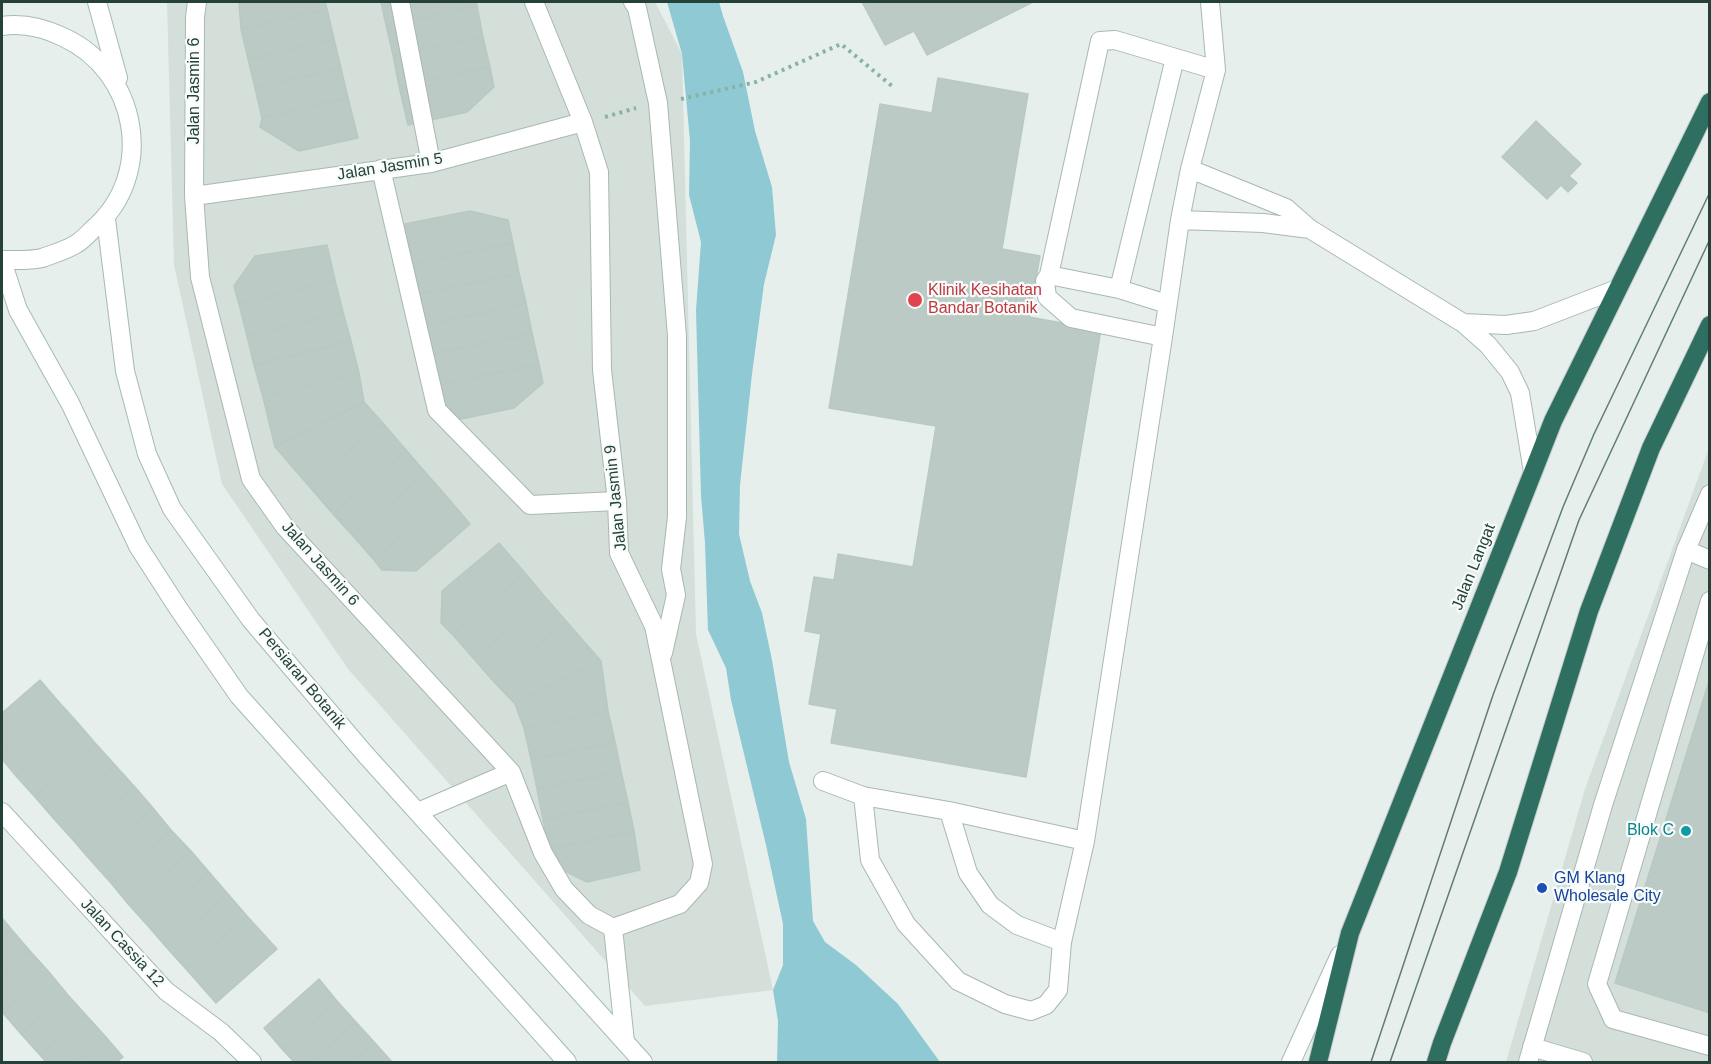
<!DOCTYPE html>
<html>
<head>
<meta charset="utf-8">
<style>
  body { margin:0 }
  #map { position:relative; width:1711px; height:1064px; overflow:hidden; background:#e6efeb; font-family:Helvetica,sans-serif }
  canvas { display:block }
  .frame { position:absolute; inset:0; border:3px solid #24423a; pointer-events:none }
</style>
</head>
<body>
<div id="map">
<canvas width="1711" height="1064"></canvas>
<div class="frame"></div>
</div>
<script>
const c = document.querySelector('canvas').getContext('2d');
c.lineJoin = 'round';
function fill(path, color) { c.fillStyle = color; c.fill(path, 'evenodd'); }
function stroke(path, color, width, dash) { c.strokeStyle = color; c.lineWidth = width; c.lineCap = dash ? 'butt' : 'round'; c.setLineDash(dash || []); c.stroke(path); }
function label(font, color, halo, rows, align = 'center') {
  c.font = font + ' Helvetica,sans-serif'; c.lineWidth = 4.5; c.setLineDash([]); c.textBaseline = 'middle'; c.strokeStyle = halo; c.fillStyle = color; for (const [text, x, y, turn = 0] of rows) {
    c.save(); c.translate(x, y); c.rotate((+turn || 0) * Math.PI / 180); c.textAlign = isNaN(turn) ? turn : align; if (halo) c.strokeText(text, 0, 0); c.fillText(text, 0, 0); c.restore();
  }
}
fill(new Path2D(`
  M167,2H655L682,54L696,634L773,990L645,1006L348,669L222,484L174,265Z
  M1709,448V1062H1506L1585,789Z`), '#d4dfda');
fill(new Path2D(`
  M667,2H719L723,16L743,72L755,131L772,187L776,235L764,284L752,374L740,485L739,534L750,581L762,613L772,660L789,762L806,819L813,921L825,942L856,965L898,1004L940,1062H777L778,1021L773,990L783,965V924L766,845L731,700L726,668L708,630L705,543L701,496L696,310L701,242L689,195L690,141L682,54Z`), '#8ec9d4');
const building = new Path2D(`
  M239,2H325L327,9L241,29Z
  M381,2H476L477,6L386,25Z
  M862,2H1033L927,55L914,31L885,45Z
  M477,6L483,37L393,55L386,25Z
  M327,9L334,39L248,59L241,29Z
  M483,37L490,67L399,86L393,55Z
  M334,39L341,68L255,88L248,59Z
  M490,67L494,87L467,112L408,125L399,86Z
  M341,68L348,98L262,118L255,88Z
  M938,78L1028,94L1002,249L1040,256L1029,317L1101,330L1026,777L831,743L837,709L809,704L821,634L805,631L814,577L834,580L838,554L913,567L936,426L829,408L880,104L932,113Z
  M348,98L358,138L299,151L260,127L262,118Z
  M1536,121L1581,164L1569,176L1577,183L1568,192L1561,185L1547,199L1502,157Z
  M470,211L508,220L513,243L413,264L405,224Z
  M513,243L519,273L420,294L413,264Z
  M327,245L335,280L239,304L234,286L255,256Z
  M519,273L526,303L426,325L420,294Z
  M335,280L343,312L247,336L239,304Z
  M526,303L532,333L433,354L426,325Z
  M343,312L351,341L254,365L247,336Z
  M532,333L539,364L439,385L433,354Z
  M351,341L359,373L263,397L254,365Z
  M539,364L543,383L514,408L447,422L439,385Z
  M359,373L364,402L275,447L263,397Z
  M364,402L382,422L308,485L275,447Z
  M382,422L406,450L333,514L308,485Z
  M406,450L426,473L353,536L333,514Z
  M426,473L447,497L374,560L353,536Z
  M447,497L470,524L416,571L382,570L374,560Z
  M499,543L525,573L453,635L441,623L442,591Z
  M525,573L545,597L474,659L453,635Z
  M545,597L566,621L495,683L474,659Z
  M566,621L601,661L515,704L495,683Z
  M601,661L608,711L524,728L515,704Z
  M1710,678V1013L1615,983Z
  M40,680L58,701L2,751V713Z
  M58,701L77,722L16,776L2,759V751Z
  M608,711L615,742L531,759L524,728Z
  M77,722L96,744L35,797L16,776Z
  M615,742L621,771L537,789L531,759Z
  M96,744L115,765L54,819L35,797Z
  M115,765L134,786L73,840L54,819Z
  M621,771L628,802L543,819L537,789Z
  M134,786L153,808L92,862L73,840Z
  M628,802L634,831L549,849L543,819Z
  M153,808L171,830L111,883L92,862Z
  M171,830L191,851L129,905L111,883Z
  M634,831L640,870L587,882L557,867L549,849Z
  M191,851L209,872L148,926L129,905Z
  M209,872L228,894L167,948L148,926Z
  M228,894L247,916L186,969L167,948Z
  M247,916L277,949L216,1003L186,969Z
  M2,918L12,930L2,939Z
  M12,930L30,951L2,977V939Z
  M30,951L49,972L3,1013L2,1011V977Z
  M49,972L67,994L21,1034L3,1013Z
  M319,979L337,1001L282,1049L264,1028Z
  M67,994L86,1015L40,1055L21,1034Z
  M337,1001L356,1022L310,1062H294L282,1049Z
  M86,1015L105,1036L75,1062H46L40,1055Z
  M356,1022L375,1043L353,1062H310Z
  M105,1036L123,1057L117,1062H75Z
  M375,1043L392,1062H353Z`);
fill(building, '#bbcac4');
stroke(building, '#b8c9c2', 1.5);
const lane = new Path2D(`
  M197,2L195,17L194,196L200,277L251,479L285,527L511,772L543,853L564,889L589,915L613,928L680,904L699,883L703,864L654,626L619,553L617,501L602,370L599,172L583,122L534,2
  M400,2L431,163
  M633,2L637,8L658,103L677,336V517L671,569L676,595L663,653
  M381,169L437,410L530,505L617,501
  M1190,169L1286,208L1310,229L1463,323L1488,345L1510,372L1520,393L1533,472
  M194,196L431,163L583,122
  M1180,220L1263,223L1310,229
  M1049,275L1119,289L1167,304
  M1119,289L1175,58
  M1463,323L1506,325L1534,321L1617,289
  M1163,337L1071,318L1047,297L1045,281L1049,275L1100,41L1115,40L1216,70
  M1686,550L1710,560
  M1710,601L1597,984L1613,1019L1710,1046
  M823,781L863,796
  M949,811L968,873L990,905L1017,925L1062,942L1085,841
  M418,812L511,772
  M613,928L625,1042
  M1062,942L1058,990L1046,1005L1031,1011L1005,1004L958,981L906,924L870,860L863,796L949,811L1085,841L1163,337L1180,220L1190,169L1216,70L1210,2
  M1532,1047L1583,1062`);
const street = new Path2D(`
  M2,812L166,991L221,1032L252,1062
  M1528,1062L1603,805L1686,550L1710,494`);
const secondary = new Path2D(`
  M97,2L118,78
  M2,26C23,23 44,28 63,37C138,71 157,174 93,229C88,234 82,241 76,244C67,250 53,254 42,258C30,261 14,260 2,260
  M106,219L125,371L147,454L172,509L251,620L365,754L643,1062
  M2,261L18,310L70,403L138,546L178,608L239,696L567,1062
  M1291,1062L1340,955`);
const highway = new Path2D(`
  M1318,1062L1350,933L1533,472L1553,421L1710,102
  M1436,1062L1442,1043L1508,872L1589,611L1651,448L1710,325`);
stroke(lane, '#a8b8b2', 20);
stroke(street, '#a8b8b2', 20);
stroke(secondary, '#a4bbb3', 20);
stroke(highway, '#c2cac8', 20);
stroke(new Path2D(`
  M681,99L756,82L841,44L892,86
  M605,117L636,108`), '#86b3a5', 4, [3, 4.5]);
stroke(lane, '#fff', 18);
stroke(street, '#fff', 18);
stroke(secondary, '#fff', 18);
stroke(highway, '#2f6f62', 18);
stroke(new Path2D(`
  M1371,1062L1493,695L1563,507L1594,434L1710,192
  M1390,1062L1579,520L1710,239`), '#5f7d75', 1.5);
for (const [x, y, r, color] of [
  [915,300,8,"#e0444e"],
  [1686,831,6,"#0f9aa8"],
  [1542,888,6,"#1a4fb4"]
]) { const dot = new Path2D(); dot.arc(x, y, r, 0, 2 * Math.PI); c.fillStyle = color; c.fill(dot); stroke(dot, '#f7fbf9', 2); }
label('16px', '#24423a', '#f7fbf9', [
  ["Jalan Jasmin 6",195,91,-90],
  ["Jalan Jasmin 5",390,167,-9],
  ["Jalan Jasmin 9",616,498,-96],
  ["Jalan Jasmin 6",320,564,48],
  ["Jalan Langat",1474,567,-68],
  ["Persiaran Botanik",302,679,50],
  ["Jalan Cassia 12",122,943,47]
]);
label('16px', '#be3a42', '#f7fbf9', [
  ["Klinik Kesihatan",928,291],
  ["Bandar Botanik",928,309]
], 'left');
label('16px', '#0d838f', '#f7fbf9', [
  ["Blok C",1674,831]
], 'right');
label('16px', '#164399', '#f7fbf9', [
  ["GM Klang",1554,879],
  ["Wholesale City",1554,897]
], 'left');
</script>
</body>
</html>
